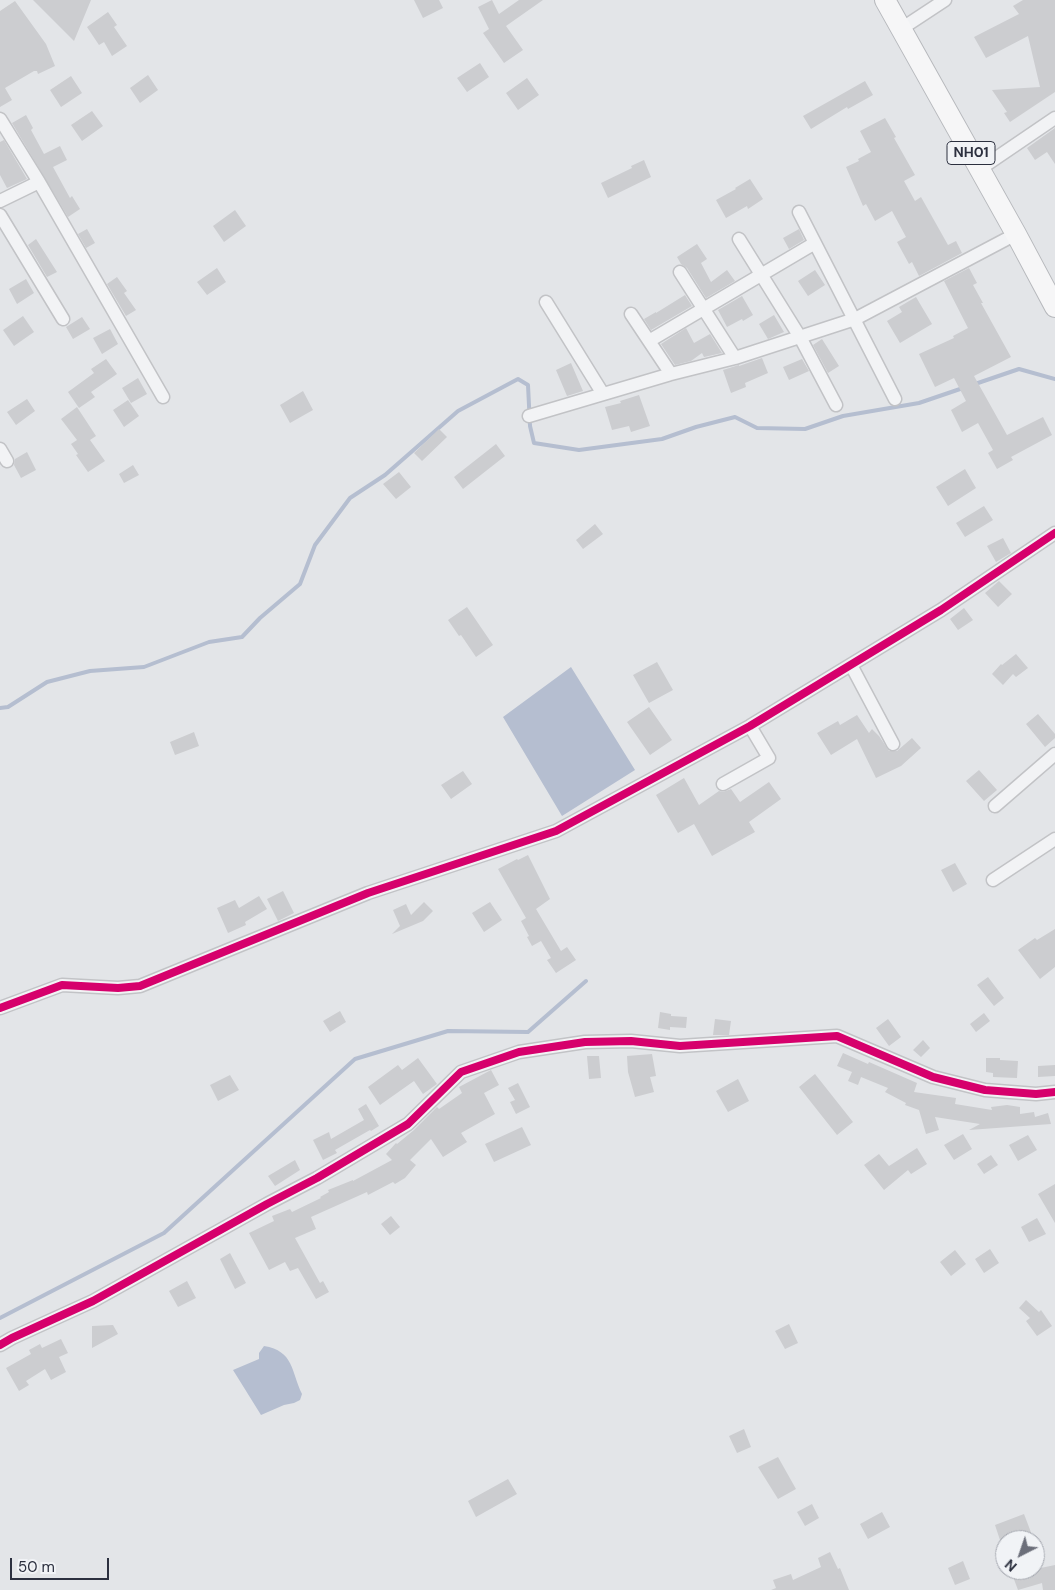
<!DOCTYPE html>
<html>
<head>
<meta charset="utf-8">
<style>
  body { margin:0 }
  #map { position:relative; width:1055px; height:1590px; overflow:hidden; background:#e3e5e8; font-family:"DM Sans",sans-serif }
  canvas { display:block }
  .north { position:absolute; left:995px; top:1530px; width:50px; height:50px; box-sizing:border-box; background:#f1f3f6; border:1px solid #a2a5ad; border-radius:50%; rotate:221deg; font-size:14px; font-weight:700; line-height:20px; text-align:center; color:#2c303f }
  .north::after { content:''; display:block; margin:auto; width:18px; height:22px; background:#6c6f7a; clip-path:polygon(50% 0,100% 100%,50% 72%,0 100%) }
  .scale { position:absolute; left:10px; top:1558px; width:99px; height:22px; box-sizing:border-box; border:2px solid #2c303f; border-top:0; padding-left:6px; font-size:15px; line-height:18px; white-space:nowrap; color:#2c303f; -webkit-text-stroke:4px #f1f3f6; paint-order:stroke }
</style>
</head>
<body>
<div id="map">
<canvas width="1055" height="1590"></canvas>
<div class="north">N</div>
<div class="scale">50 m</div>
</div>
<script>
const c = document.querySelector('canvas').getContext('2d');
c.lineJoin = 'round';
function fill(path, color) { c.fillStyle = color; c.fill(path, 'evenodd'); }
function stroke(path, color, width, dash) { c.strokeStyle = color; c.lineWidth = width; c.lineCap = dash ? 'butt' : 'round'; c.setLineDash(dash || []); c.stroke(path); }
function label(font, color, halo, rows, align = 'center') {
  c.font = font + ' "DM Sans",sans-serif'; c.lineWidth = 5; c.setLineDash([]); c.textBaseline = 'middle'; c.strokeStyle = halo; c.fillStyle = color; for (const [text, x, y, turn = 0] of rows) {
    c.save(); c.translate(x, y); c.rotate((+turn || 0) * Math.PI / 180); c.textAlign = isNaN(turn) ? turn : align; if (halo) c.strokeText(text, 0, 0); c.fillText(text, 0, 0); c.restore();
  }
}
fill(new Path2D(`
  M571,667L635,770L562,816L503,717Z
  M264,1346C294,1351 291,1371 302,1394L300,1400L294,1403L284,1405L261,1415L233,1370L259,1359V1353Z`), '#b5bed0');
stroke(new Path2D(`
  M975,384L1019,369L1055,379
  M0,708L8,707L47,682L90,671L144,667L209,642L242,637L260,618L300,584L315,545L350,498L385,475L458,411L518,379L528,385L530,426L534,443L579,450L662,439L696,427L735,417L757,428L805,429L843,416L919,403L963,388
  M0,1318L164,1233L355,1059L448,1031L528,1032L586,981`), '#b5bed0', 4);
fill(new Path2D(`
  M33,0H91L74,41Z
  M414,0H439L443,8L423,18Z
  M492,0L499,14L519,0H543L506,26L523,50L504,63L483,33L489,29L478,7Z
  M1023,0H1055V92L1010,122L1004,113L1007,112L992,90L1040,87L1028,36L986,58L974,37L1019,14L1013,6Z
  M15,1L46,44L55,66L38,74L37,71H34L5,88L12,100L0,107V11Z
  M108,12L117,25L114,27L127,46L112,56L104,42L99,45L87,27Z
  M480,63L489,77L467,92L457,78Z
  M148,75L158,90L140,103L130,88Z
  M71,76L82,93L61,107L50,90Z
  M527,78L539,95L518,110L506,93Z
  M865,81L873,95L848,109L847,107L811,129L803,116Z
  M92,111L103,126L82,141L71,125Z
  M26,115L33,128L31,130L44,154L60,146L67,160L53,167L70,198L72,196L80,209L68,217L12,123Z
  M885,118L896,137L894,138L915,175L904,181L915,201L921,197L948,245L956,241L962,253L919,276L912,262L909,264L897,242L906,237L892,211L875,221L866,204L863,206L846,167L859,161L858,159L871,152L860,131Z
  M1055,128V164L1047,152L1035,160L1027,148Z
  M4,140L27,179L7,188L0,175V142Z
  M644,160L651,177L608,198L601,183L632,168L631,166Z
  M750,179L763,199L748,209L747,206L726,218L716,200L736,189L735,188Z
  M235,210L246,226L224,242L213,226Z
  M87,229L95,243L86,248L78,234Z
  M799,229L804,240L789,249L783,238Z
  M36,239L57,272L47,277L28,245Z
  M697,244L707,259L701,263L711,282L727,270L735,281L706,298L687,268L681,264L677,257Z
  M217,268L226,282L207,295L197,282Z
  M969,268L977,283L973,285L983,303H981L1011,357L974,376L1007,435L1043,417L1052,435L1011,457L1013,460L997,469L988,453L993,450L978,423L962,432L951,410L966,401L954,378L935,387L919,354L954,338L953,336L968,328L944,281Z
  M815,270L825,285L808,296L798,281Z
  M117,277L127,291L124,293L136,310L126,316L107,284Z
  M26,279L34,293L17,304L9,289Z
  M685,295L692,306L651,330L644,319L656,312V313Z
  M742,296L753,315L743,321L742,319L727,327L718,310Z
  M916,297L932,324L900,343L887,321L902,312L899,307Z
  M774,315L784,332L768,339L759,324Z
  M23,316L34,332L14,346L3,330Z
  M82,317L90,329L73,339L66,327Z
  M686,328L694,343L710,334L722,353L704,357L702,353L691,361L675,365L661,344Z
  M110,329L118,344L102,354L93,338Z
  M822,339L839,366L828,373L813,345Z
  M762,358L768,373L745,383L746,387L731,393L723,370L739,365V366Z
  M106,359L117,374L91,392L95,397L79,408L68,392L94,373L91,369Z
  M802,359L809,371L789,380L783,367Z
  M571,363L583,391L567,396L556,370Z
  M138,378L147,394L131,403L122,388Z
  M303,391L313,410L290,423L280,405Z
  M639,395L650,426L631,432L629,426L612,430L605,407L621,403L620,401Z
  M27,399L35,411L16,425L7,412Z
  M128,400L139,416L124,427L113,410Z
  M77,407L96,436L90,440L105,461L88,472L76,455L78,454L71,444L77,440L61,419Z
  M439,429L447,437L422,461L414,453Z
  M496,444L505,456L463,489L454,477Z
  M27,452L36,470L21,478L14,465L15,459Z
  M133,465L139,475L124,483L119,474Z
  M965,469L976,488L948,506L936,487Z
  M399,472L411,487L396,499L383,484Z
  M984,506L993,520L965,537L956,523Z
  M595,524L603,534L583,549L576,540Z
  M1003,538L1011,553L996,562L987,546Z
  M999,581L1012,594L998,607L985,593Z
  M467,607L493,645L476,657L461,635L459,636L448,620Z
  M964,608L973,620L958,630L950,619Z
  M1016,654L1028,668L1016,677L1013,674L1003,685L992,674L1001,664L1002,665Z
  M657,662L673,690L649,703L633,675Z
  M649,707L672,740L650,755L627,722Z
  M1038,714L1055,734V738L1045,747L1026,724Z
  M857,715L869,733L872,729L879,736L889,751H897L912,738L921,748L901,766L876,778L857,739L831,755L817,733L838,721L840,725Z
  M194,732L199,746L175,755L170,742Z
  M979,770L997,790L984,801L966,781Z
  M463,771L472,784L451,799L441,785Z
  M684,778L699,805L719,791L723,792L731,789L740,802L769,782L781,799L749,822L755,832L712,856L694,824L678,833L656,795Z
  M528,855L550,899L536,909L561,951L567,947L576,960L556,973L547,960L551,958L541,941L532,946L527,937L529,936L521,921L526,918L498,869L517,859L518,860Z
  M955,863L967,884L953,892L941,870Z
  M283,891L294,913L278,921L267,899Z
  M259,896L267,909L245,922L246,925L228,933L217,908L235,900L239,908Z
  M424,902L433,911L423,921L392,934L400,926L393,910L406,904L411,915Z
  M490,902L502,920L484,932L472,913Z
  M1055,929V967L1040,979L1018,950L1035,938L1037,940Z
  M988,977L1004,998L994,1006L977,985Z
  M340,1011L346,1022L330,1032L323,1021Z
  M660,1012L671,1014V1016L687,1017L686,1028L670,1027V1030L658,1028Z
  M984,1013L990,1021L976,1032L970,1024Z
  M715,1019L731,1021L729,1035H713Z
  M888,1019L901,1037L889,1046L876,1028Z
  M923,1040L930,1048L921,1057L913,1050Z
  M843,1053L868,1064L869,1062L917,1083L914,1092L956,1098L955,1104L992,1110L991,1107L1007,1105L1020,1107V1114L1034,1112L1035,1117L1048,1113L1051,1124L969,1130L980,1124L935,1117L939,1130L926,1134L919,1110L905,1105L906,1103L885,1092L888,1088L861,1077L858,1085L848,1081L852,1072L837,1066Z
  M652,1054L656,1076L650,1077L654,1092L635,1097L628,1072L627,1056Z
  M587,1056H599L601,1078L589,1079Z
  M418,1058L437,1084L423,1094L414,1081L380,1105L368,1087L398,1065L402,1070Z
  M986,1058H1000V1060L1018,1061L1017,1078L993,1077V1073L986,1072Z
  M1055,1065V1076L1038,1077V1066Z
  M491,1070L499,1085L484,1093L495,1114L461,1133L467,1142L443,1157L431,1139L410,1160L416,1165L405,1178L395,1184L393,1182L368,1195L367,1192L311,1217L316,1229L295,1238L320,1283L323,1281L329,1292L316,1299L298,1268L290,1271L285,1262L269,1270L249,1233L274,1221L272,1216L290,1209L292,1212L321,1198L320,1197L329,1192L328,1190L353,1180V1181L392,1160L386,1154L396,1143L397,1144L414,1130L437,1107L439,1109L462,1093L459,1087Z
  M815,1074L853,1122L837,1135L799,1087Z
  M230,1075L239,1090L218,1101L210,1085Z
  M738,1079L749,1101L728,1112L716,1091Z
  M518,1083L530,1107L516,1114L510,1102L515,1100L508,1088Z
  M366,1104L379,1126L371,1131L370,1130L335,1150L337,1153L323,1160L313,1140L329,1132L331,1139L364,1120L358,1109Z
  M522,1127L531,1145L494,1162L485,1144Z
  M963,1134L972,1149L954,1160L944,1145Z
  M1028,1135L1037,1150L1018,1161L1009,1145Z
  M917,1148L927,1164L911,1174L908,1170L884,1190L864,1165L879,1154L889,1166Z
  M991,1155L998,1165L984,1174L977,1164Z
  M295,1160L300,1170L275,1186L268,1176Z
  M1055,1184V1223L1038,1194Z
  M391,1216L400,1227L390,1235L381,1224Z
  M1037,1218L1046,1234L1029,1242L1021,1227Z
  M990,1249L999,1263L984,1273L975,1259Z
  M955,1250L966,1264L951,1276L940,1262Z
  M230,1253L246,1283L235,1289L220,1259Z
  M187,1281L196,1298L178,1307L169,1291Z
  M1026,1300L1039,1312L1041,1310L1052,1326L1037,1336L1026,1321L1030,1318L1019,1308Z
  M789,1324L798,1343L785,1349L775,1331Z
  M113,1325L118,1334L92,1348V1326Z
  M61,1339L68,1353L59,1357L66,1372L51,1380L45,1369L26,1381L29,1385L19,1391L6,1368L31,1354L29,1350L40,1344L42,1348Z
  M744,1429L751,1447L737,1453L729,1436Z
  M778,1457L796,1489L778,1499L758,1467Z
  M508,1479L517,1494L476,1517L468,1501Z
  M812,1504L819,1518L805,1526L797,1512Z
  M882,1512L890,1527L868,1539L860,1524Z
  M1024,1514L1032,1535L1019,1540H1000L995,1525Z
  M830,1552L838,1569L840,1568L849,1590H771L776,1588L773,1580L791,1574L793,1580L821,1567L818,1558Z
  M963,1561L970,1579L955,1585L948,1568Z
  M1055,1565V1590H1043L1042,1583L1018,1590L1012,1574Z`), '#cccdd0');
const minor = new Path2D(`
  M901,29L945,0
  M0,119L39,182L163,397
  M980,169L1055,118
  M0,201L39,182
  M799,212L895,399
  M0,215L63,319
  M739,239L800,337L836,405
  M680,272L735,358
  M546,302L603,394
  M631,314L671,374
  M649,341L815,243
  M529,416L671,374L735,358L855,319L1016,234
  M0,449L7,461
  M851,665L893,744
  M723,784L769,758L750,726
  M995,806L1055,754
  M993,880L1055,839
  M0,1008L62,985L118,988L140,986L368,893L556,831L750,726L941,610L1055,533
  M0,1345L12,1338L93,1301L267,1204L317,1178L408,1124L461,1072L519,1052L585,1042L631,1041L680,1046L837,1036L933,1077L985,1090L1036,1094L1055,1092`);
const trunk = new Path2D(`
  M885,0L1016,234L1055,307`);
stroke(minor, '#c2c3c6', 15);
stroke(trunk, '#b6b8bc', 22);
stroke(minor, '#f2f3f5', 12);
stroke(trunk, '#f6f6f7', 20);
stroke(new Path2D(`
  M0,1008L62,985L118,988L140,986L368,893L556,831L750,726L941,610L1055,533
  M0,1345L12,1338L93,1301L267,1204L317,1178L408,1124L461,1072L519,1052L585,1042L631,1041L680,1046L837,1036L933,1077L985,1090L1036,1094L1055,1092`), '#d6006c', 8);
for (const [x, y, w] of [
  [971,153,48]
]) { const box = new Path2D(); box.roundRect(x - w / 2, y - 11.5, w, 23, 4); c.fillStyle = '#f1f3f6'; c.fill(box); stroke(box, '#2c303f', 1); }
label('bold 14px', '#2c303f', null, [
  ["NH01",971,153]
]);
</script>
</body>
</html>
